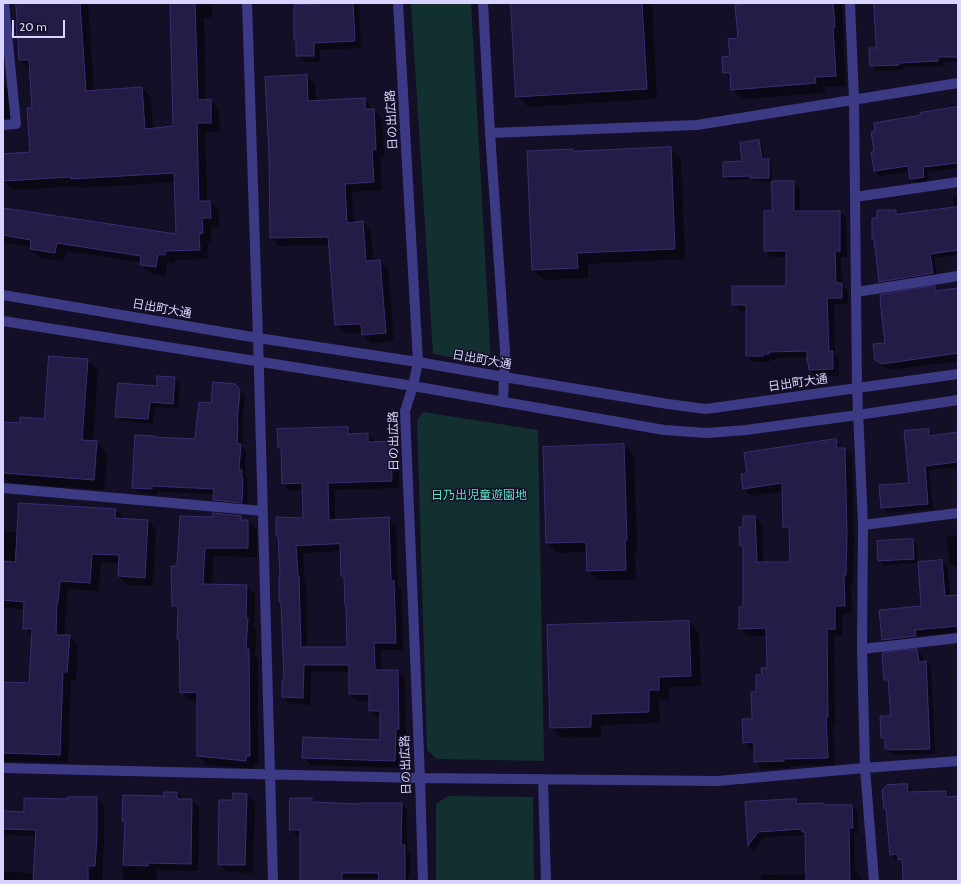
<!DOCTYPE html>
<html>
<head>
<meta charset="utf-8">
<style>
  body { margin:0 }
  #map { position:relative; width:961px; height:884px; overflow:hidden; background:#130f26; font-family:Cabin,sans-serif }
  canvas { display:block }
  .frame { position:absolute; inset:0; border:4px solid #d9d4ff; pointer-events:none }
  .scale { position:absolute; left:12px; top:20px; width:53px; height:18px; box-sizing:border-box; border:2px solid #d9d4ff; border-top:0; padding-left:5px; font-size:12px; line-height:14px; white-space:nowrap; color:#d9d4ff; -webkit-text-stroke:3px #130f26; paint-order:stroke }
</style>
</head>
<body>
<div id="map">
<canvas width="961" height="884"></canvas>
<div class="frame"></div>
<div class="scale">20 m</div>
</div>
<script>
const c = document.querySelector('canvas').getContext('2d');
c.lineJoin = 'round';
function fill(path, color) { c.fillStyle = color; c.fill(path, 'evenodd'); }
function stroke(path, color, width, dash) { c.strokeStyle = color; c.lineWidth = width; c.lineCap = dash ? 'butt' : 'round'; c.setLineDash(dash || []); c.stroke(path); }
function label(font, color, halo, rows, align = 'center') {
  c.font = font + ' Cabin,"Noto Sans JP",sans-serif'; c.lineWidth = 3; c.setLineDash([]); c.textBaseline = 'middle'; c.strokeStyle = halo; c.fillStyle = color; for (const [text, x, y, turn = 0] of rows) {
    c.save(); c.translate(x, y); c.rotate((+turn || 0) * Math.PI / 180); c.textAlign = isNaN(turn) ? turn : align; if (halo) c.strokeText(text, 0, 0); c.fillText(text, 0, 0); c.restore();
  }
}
fill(new Path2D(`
  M411,3H471L491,364L433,354Z
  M423,412L538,430L544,761L437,759L427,750L417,420Z
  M448,796L533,797L534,881H436V804Z`), '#12302f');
fill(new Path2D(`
  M17,3H88L94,92L142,88L151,97L153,129L174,127L171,3H212V17L204,18L206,100H210L219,109L220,132H205L207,202H210L219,211V227H211V242H208V259L174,260V263L167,262L165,276L150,273L141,264V263L66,251L64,261L40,258L31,249V247L3,242V209L177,235L176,182L81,188L79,186L13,190L4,181H3V155L31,153L33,109L31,69H29L20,60Z
  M333,3H359L361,48L320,50V62H304L297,55V41L295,39L333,4Z
  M512,3H652L657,99L528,107L517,96Z
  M746,3H842L844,37H843L846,86L825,87V93L743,99L732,89V80L724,73L723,58L731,57L739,39Z
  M875,3H958V62H943V66L904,67V70L876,71L871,65L877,49Z
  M306,76L315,84L316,101L364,99L372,108L373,110L382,118L384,157H380L382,190L352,192L354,223L363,222L371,231L373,261H380L388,269L394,341L371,343L363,334V333H344L336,325L330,245L279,246L271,238Z
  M3,83L9,89L12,119L3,120Z
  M958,108V168L927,172L929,182L916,184L911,179L910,172L880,176L875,171L872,152Z
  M759,141L762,145L764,160H769L772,164V182L754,181L752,179L728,180L724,176L743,162Z
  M670,148L681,159L685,259L588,264V278L544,280L533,270L573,150L575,152Z
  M794,182L800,189V212H840L846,218L847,257H841L842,285L848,291V304H834L835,355L839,359V376H816L810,370L808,357L776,358V360H770V362H753L747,356V311H740L733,304L787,287V257H772L765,251L773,212Z
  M958,196V255L934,258L937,278L885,286L880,281L875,241L873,239V219H878L895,211L899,215L954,208L953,197Z
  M934,287L938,291L958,289V361L890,370L883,367L876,360L886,344Z
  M88,360L98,371L93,442H97L107,453L105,490L10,483L4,477H3V423L21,425L45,420Z
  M174,378L180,383L178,408L155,407L153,424L122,421L116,416L158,387Z
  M235,385L245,396L242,427L244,429L242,447L246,451L245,474L247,477V484L248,486L247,508L220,505L214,500L215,494L157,492V495L139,493L133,488L156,438L196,440L212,404Z
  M347,428L354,435L368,434L375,442H390L398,450L399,488L335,490V520L388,518L396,526L398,586L401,589L403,650H381L382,671H398L405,678L406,736H403L402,768L311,765L303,757L381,741V718H377L370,711V701H357L350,694V672H311L310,705L290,704L283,697L285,681L282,603L280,601L279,537L277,535L304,519L303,490L290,491L283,484L282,451L278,448ZM341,551L342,575L345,578L348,648H307L306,584H305L303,553Z
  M928,430L934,436L958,433V467L929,470L933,509L887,513L882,508L880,486L910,484Z
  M835,440L843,449H844L852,456L854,543L853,582H851L852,613L842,614V636L834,637L835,725H833L835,765L791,766V768L762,769L755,762V750H752L744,743L753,720L757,693L763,676L768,669L767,636H748L740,629L744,608V548L741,545L755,517L762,525L763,563H791L790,533L784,526L783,491L752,496L744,489L742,475Z
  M624,445L634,456L637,550H635L636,580H598L588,570L587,552L557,553L547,543Z
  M116,510L124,519L148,521L156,529L153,586L127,585L119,576V563L101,562L99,591L68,589L64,636H69L78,645L76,680H71L68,763L3,761V683L30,684L32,637L24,628L25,609L3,608V531L18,532Z
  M241,517L245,521H248L257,530V557L213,556L212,585L247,586L255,595L254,626L256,628L255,656L258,659V765H254V769L207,765L198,756V701H190L181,692L180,641L178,639L179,612L173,606L178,567L213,518Z
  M958,535V567H955L949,562L947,536Z
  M913,540L917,544L918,563L942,561L948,567L950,596H958V632L921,636V642L889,646L883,640L922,607L919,563L884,565L879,561L878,542Z
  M689,622L699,633L701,686L669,687V700H659L660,723L601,725V737L562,738L551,728Z
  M917,650L922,655L923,662H926L931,667L935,754L896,755L895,754H891L886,749V741L882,737L892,717L889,684L885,680Z
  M957,728H958V746V745Z
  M907,785L912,790V793L945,792L951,797H958V881H902L901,861L899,859L896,860L891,854L887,811L885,808Z
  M177,793L184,800H192L199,807L198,871L157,870L156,881H123L126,823L124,820L165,797Z
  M246,795L255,803L253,873L227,872L219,864L234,801Z
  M96,798L104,805V842L102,881H3V872L35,873L37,836L3,835V812L24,813L69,800Z
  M312,799L316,803L360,805L401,804L407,809V849L410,852V878H408V881H379L380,878H307L301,836H297L291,830Z
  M796,800L800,805L824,804L826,806H852L857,811L858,834H854L855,872H856L862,878V881H761V875L807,874L806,835L764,837L754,851L749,846L746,803Z`), '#0007');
const building = new Path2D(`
  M16,3H80L86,91L142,87L145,129L173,126L170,3H195L198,100L211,99V123H197L199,201H210L211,218H202L203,233L199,234L200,250L165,251V255L158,254L156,267L140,265L141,256L57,243L55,253L30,249L31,240L3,235V208L176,234L174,173L71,179V177L3,181V154L30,152L27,108H32L29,60H19L18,39H17L16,22H17Z
  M334,3H353L355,41L314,43V56H296V40H294V5Z
  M511,3H642L647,89L516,97Z
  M749,3H833L835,27H833L836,76L815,77L816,83L731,90L730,73H723L722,57L730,56L728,39L738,38L735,5Z
  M874,3H958V57H938V61L899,63V65L870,66L869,48H876Z
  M307,75L308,101L365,98V109H374L376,149L372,150L374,182L345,184L347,223L363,221L366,261L380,260L386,333L362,335L361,324L335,325L328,237L270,238L269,154L265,77Z
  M958,107V163L923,167L924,177L910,179L908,166L874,171L871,152L874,151L871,132L875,131L874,123L921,115L920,113Z
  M759,140L762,159H769V178H750V176L723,177V162L742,161L740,143Z
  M671,147L675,249L577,253L578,268L532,270L527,151L573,149V151Z
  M772,181H794V211H840V251H835L836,283H842V298H827L829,351H833V369L809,370L808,362H807V351L769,352V354H763V356H746V305H732V286H786V251H764V211H772Z
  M958,207V250L930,254L933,273L879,282L874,239H872V218H877V210H896V214Z
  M935,286V291L958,288V353L882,364L875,360L873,344L885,343L880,301L881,300L880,295Z
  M49,356L88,359L82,440L97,441L94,480L3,473V422L20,423V417L44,419Z
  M157,376L175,377L173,404L150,402L148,419L115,417L118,383L157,386Z
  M213,382L235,384L240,390L237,422H238L237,444H241L239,470H242V479H243L242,503L213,500L214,489L152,486V489L132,488L135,435L155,436V437L195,439L199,402L211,403Z
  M348,427V434L368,433V442L391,441L392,481L328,483L329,520L389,517L391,581H394L396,643H374L375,670H398L399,729H396L395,761L302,758L303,737L380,740V711H369V694H349V665H304L303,698L282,697V680H284L281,602H279V576H280L278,536H276V517L303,518L302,483L282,484L281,448H278L277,429ZM340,544L341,576H344L345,606H346L347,647H301L299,576H298L296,546Z
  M929,429V436L958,432V462L925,466L928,504L881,508L879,485L909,483L904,431Z
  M836,439L837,448H845L847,535L846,575H844L845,606H835V629H827L828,717L826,718L828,758L784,759V761L754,762V742L743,743L742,719H752L751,692H756V675H762L761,668H767L766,628L739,629V607H743V546H740L739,527H743V516H755L757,562H790L789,527H783L782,483L743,489L741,474L747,473L744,453Z
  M624,444L627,540H625L626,570L587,571L586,542L546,543L543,447Z
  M19,503L116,509L115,518L148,520L145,578L118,576L119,555L92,554L90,583L60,581L58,602H57L56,635H70L67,672H63L60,755L3,753V682L29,683L32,629H23L24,602L3,600V561L15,562Z
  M213,513L241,516V520H248V548H205L203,584L247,585L246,618H248L246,649H249L250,756H246V761L197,756V692L180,693L179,639H177L178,606H172L171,566H177L180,516L212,517Z
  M913,539L914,559L878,561L877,541Z
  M942,560L945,596L958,595V626L915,630L916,636L882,640L879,610L921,606L918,562Z
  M689,621L691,676L659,677V690H649V712L591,714V727L550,728L547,625Z
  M917,649L919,662L926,661L930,749L890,750V749H885V738H881L880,716H891L888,680H884L882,656H883V653Z
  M907,784L908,792L946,791V797L958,796V881H903L902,859L898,860V854L890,855L886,809H884L882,790L887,785Z
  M164,792H177V799H192L191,864L148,863V866L123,865L125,821H122L123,795L164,796Z
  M233,793L247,794L245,865H218L219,800H233Z
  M68,797H97V835L95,866H88V881H33L36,830L3,829V811L24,812V798L68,799Z
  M290,798H312V802L359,804V803H402L401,845H405V881H378L379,873H342V881H300V830H290Z
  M796,799V804L824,803V805H852L853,828H849L850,881H806L805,832H802V829L758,832L748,846L745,802Z`);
fill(building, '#241b47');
stroke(building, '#3b2d73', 1);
stroke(new Path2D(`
  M247,3L258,338L273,881
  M398,3L418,362L413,386L405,411L420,778L423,881
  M483,3L490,133L505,351L503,402
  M850,3L854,100L857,388L863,525L862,649L865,768L874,881
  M3,125L16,124L4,3
  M490,133L697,125L958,83
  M855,197L958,182
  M856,292L958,276
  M3,295L258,338L418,362L504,377L668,404L706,409L958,374
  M3,321L413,386L664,430L707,433L746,430L858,415L958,400
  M3,488L263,511
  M863,525L958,513
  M862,649L958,638
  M3,768L420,778L717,781L865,768L958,761
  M543,779L546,881`), '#3d3a85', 10);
label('12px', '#d9d4ff', '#130f26', [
  ["日の出広路",392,120,-93],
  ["日出町大通",162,309,10],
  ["日出町大通",482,360,10],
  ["日出町大通",798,383,-8],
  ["日の出広路",394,441,-91],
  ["日の出広路",406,765,-92]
]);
label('12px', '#5fe0c0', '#130f26', [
  ["日乃出児童遊園地",479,495]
]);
</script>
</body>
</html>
